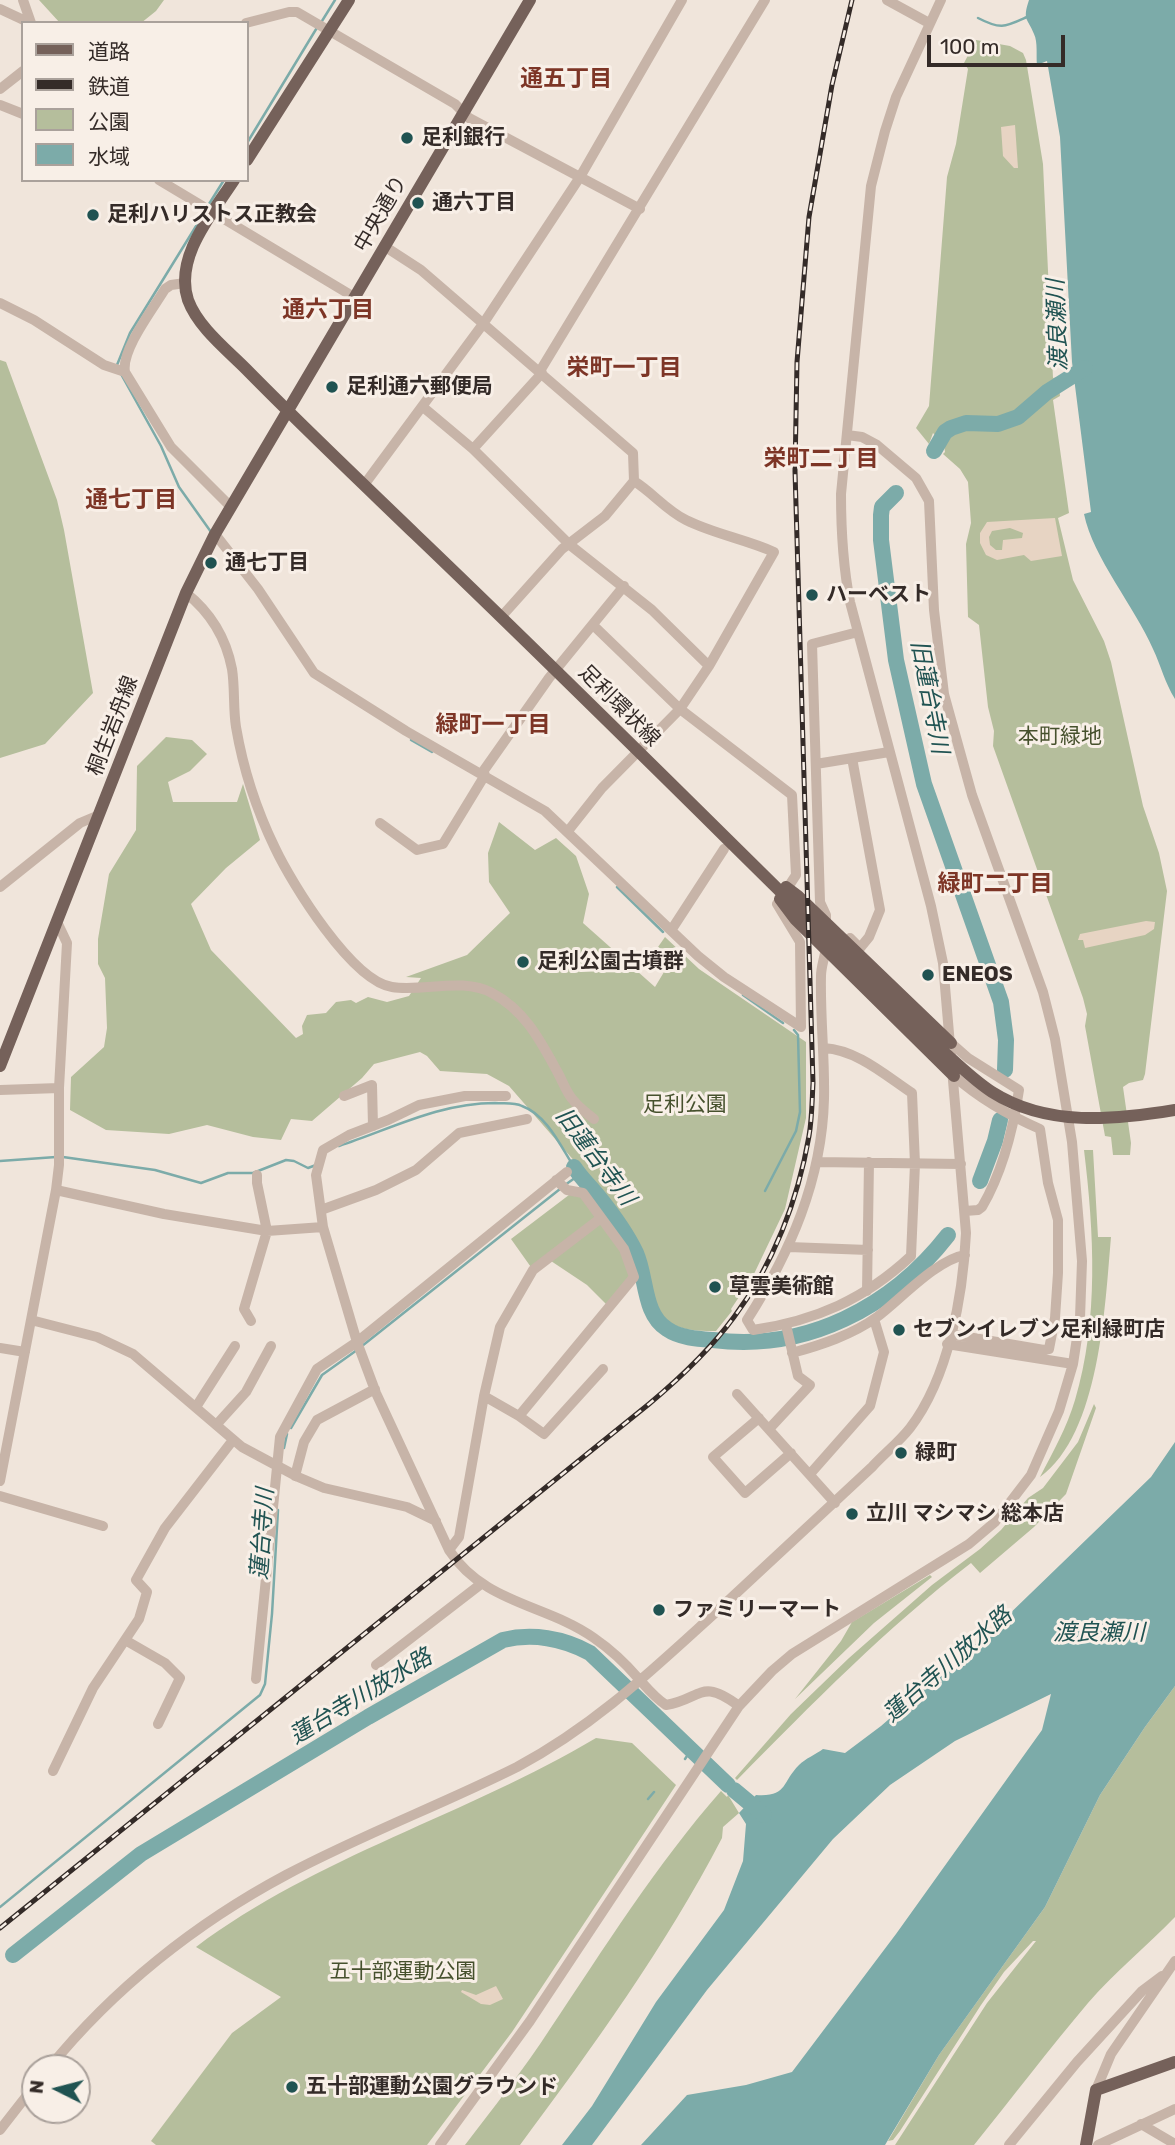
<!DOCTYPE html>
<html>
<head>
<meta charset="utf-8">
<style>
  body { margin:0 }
  #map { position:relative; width:1175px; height:2145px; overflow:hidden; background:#f0e5db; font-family:Rubik,"Noto Sans JP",sans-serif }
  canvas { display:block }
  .legend { position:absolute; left:21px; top:21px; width:228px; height:161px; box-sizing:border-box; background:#f8efe7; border:2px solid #aaa19b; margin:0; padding:9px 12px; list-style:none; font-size:21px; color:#342b28 }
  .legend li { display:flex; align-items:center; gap:14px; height:35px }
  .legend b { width:35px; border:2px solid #aaa19b }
  .north { position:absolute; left:21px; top:2054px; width:70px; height:70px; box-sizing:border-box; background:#f8efe7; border:2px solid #aaa19b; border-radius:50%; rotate:276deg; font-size:19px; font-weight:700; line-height:28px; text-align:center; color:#342b28 }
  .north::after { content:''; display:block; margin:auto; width:24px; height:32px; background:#205352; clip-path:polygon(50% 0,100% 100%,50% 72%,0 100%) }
  .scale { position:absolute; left:927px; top:35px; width:138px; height:32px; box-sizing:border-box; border:4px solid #342b28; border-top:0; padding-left:9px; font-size:21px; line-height:24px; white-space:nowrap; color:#342b28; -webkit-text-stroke:5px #f8efe7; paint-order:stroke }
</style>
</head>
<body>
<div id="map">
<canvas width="1175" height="2145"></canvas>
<ul class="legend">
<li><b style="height:9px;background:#75615a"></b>道路</li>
<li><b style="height:9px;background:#342b28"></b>鉄道</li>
<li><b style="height:19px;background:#b5be9c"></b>公園</li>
<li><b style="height:19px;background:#7caba9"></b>水域</li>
</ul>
<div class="north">N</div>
<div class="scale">100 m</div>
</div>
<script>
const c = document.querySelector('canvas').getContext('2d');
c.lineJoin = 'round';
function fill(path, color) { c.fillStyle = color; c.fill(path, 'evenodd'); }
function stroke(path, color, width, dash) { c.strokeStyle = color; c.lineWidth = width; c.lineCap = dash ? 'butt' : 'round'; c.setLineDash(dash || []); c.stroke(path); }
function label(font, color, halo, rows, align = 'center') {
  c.font = font + ' Rubik,"Noto Sans JP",sans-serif'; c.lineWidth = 6; c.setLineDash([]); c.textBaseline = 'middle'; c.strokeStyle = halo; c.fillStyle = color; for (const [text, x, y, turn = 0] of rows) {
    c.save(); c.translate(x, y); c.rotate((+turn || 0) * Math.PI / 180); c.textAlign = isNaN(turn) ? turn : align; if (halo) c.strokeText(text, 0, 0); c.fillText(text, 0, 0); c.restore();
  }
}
fill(new Path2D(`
  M39,0H164L156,11L141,23H60Z
  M976,40L1010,46L1023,53L1026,60L1043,164L1053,378L1058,377L1060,396L1053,400L1069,513L1058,518L1073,580L1104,641L1111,662L1143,806L1159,853L1167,891L1145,1074L1143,1080L1129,1083L1123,1087L1131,1143L1130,1155H1113L1111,1137L1105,1136L1085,1026L1087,1014L1083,998L993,746L994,731L988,707L979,625L968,617L966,544L971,523L968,482L960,469L943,454L945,452L944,445L933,433L929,444L916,428L929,406L947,177L956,144L968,69L964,63Z
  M0,360L6,362L57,500L64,530L93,693L45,744L0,758Z
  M166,737L192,740L207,754L190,771L168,782L173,802H237L243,784L260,840L226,868L191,904L211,950L296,1038L303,1034L302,1026L307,1015L326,1013L336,1002L351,1000L356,1003L368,997L387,1002L409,996L421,978L406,977L467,955L510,913L489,882L488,853L499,822L535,850L556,838L576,856L589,894L583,923L655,987L673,957L658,947L665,937L699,969L806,1042V1118L785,1209L753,1276L731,1309L732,1311L716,1331C654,1332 656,1310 642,1259L609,1307L587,1285L548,1259L533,1270L511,1239L590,1179L509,1086L487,1074L440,1071L427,1056L420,1052L374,1064L362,1078L312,1121L291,1119L281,1140L253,1137L207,1125L169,1134L106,1130L70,1110L71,1077L104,1047L107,1028L105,978L98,964V939L109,874L136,830L137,766Z
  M1084,1150H1093L1098,1237H1111C1105,1305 1100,1434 1040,1477C1053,1452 1067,1427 1075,1400C1099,1320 1094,1232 1084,1150Z
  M1094,1404L1096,1408L1066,1494L1034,1527L980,1573L971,1563C885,1629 813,1703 737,1780L735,1778L791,1714L849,1658L932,1585L980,1549L1001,1530L1028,1498L1043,1488L1078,1442Z
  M930,1575L932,1577L874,1623L795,1699L841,1641L852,1622Z
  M1175,1686V1917C1147,1946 1115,1972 1088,2003C1049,2049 1012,2098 974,2145H895L987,2003L1036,1941H1033L1004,1972L981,2005L900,2131L893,2140L888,2141L939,2055L1045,1907L1100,1795L1145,1727Z
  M596,1738L632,1743L676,1785L512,2032L427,2145H156L151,2141L232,2033L281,1997L196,1947C317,1856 467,1815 596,1738Z
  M721,1791L727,1797L728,1795L739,1813L723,1827L722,1838C666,1946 593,2047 520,2145H465C494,2107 524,2069 550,2029C605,1947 656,1865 721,1791Z`), '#b5be9c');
fill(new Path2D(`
  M1015,125L1018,168H1014L1003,156L1001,127Z
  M1055,518L1062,556L1031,561L1024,555L997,560L986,555L980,543V533L987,522ZM1010,528L1023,533L1022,538L1003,540L1002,550H996L990,545L989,537L992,531Z
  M1146,921L1155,922L1154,929L1145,935L1085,948L1083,940H1078L1080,934Z
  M496,1986L503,1999L490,2005L481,2004L461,1992L462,1990L476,1995Z`), '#e7d4c3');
fill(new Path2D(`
  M1029,0H1175V699C1165,683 1161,666 1153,649C1135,607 1093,558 1084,514L1091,512L1072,362L1060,137L1047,61L1037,65C1036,56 1038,42 1034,34C1028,18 1022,21 1029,0Z
  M1175,1442V1686L1145,1727L1100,1795L1045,1907L939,2055L885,2145H641L687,2095L746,2085L792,2072L896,1934L1042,1730L1051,1694L955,1741L890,1785L833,1839L707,1990L592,2145H562L592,2106L656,2002L724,1910L743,1861L746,1824L739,1813L756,1795C788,1797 781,1783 799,1765C805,1759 816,1754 823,1749L845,1753L881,1726L1000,1623L1151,1477Z`), '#7caba9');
stroke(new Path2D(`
  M978,18C1001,30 1005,27 1027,17
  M322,21L335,0
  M247,143L318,26
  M209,204L224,180
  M117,365L130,333L206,210
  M121,374L161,446L179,487L211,532
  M411,740L432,752
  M617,887L663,932
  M743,995L783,1023
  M339,1146C391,1129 439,1103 495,1103C504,1104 514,1102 522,1106C547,1115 561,1147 574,1167
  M63,1157L155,1170L201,1183L228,1173H253L286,1160L294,1161L308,1168L316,1165
  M0,1161L56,1157
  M565,1185L579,1175
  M765,1191L796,1131L800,1112L798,1035L794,1030
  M362,1346L560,1189
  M291,1428L322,1375L357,1350
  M284,1448L287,1434
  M685,1759L691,1750
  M648,1799L654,1792
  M0,1907L260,1695L265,1684L272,1614L278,1510`), '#7caba9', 2.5);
stroke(new Path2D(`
  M934,451L945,432L951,428L966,423L998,424L1018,417L1047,392L1085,368
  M896,493L882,507L881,515V540L896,660L924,784L1001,1002L1006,1040L1005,1070
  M574,1167C581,1178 590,1186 598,1196C611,1212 627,1234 636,1253C647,1278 643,1314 667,1329C680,1338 698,1339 713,1340C806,1352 892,1307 948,1235
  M980,1181L995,1141L1000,1120
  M734,1790L764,1815
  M13,1955L141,1854L368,1717L503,1640C532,1633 563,1638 590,1653L728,1785`), '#7caba9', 16);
stroke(new Path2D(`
  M23,0L31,23
  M887,0L929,23
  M0,9L30,23
  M246,23L289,12H297L455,104L469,118L640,209
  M0,89L23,71
  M0,105L23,114
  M159,180L354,297
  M384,246L421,270L633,453L634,481C653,493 666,510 686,520C714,534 745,539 774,552L709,666L680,709L602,788L568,831
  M185,283L171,285L165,289C153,309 121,350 125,372L171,447L230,506
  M0,303L34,320L104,365L125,372
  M540,371L765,0
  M423,407L473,449L570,545L652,610L709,666
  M473,449L542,373
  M364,485L483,324L580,177L682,0
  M215,534L258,589L314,673L406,731L545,811L698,956L724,977L801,1027L800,942L777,904L796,875L792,795L680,709L593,625
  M186,593C210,612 226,638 232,669C235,688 233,708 236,727C243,768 257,811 275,848C292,884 352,981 392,987C423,992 463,977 492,993C525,1010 541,1042 558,1073C563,1082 567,1094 574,1101C579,1108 587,1113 594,1119
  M502,616L562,549L605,516L634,481
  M816,764L889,752
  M482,773L549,678L624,586
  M380,823L417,850L443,844L485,775
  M0,887L80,823L99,815
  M826,925V915L820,902L812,644L858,632
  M672,929L724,849
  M850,938L860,948L869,937L880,910L852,758
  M951,1043L968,1058L1019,1090C1013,1130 1003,1171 982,1207L978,1210L965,1211
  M824,1048C857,1050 885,1075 912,1093L915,1164L911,1256C865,1299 815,1321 753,1330L747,1320C790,1253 822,1180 824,1099C825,1058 820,1017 821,976C821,965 826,955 826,944
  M0,1090L59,1088
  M344,1096L372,1085L373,1126
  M506,1096H465L419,1105L388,1120L349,1135L323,1150L316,1175L323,1227L357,1342L376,1393L449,1550C484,1604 546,1604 594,1638C610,1649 626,1664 638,1678C647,1688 655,1698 666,1705C702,1699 700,1677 739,1706
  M817,1162L961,1164
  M56,1190L164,1214L267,1231L323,1227
  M321,1210L376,1190L416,1170L459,1133L527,1119
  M789,1247L868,1250
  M867,1291L869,1162
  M31,1320L97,1337L133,1354L242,1447L298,1477L324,1488L407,1507L436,1521
  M251,1321L244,1309L267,1231L257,1183V1175
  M950,1334L1044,1350L1049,1349L1055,1318L1058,1273V1220L1048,1183L1040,1129C1008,1115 980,1099 954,1076
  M947,1344L1073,1364
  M0,1348L25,1352
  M792,1353C821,1345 852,1335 877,1317C901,1299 936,1260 965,1255
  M737,1394L835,1503
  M484,1396L519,1416L634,1277L624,1249L583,1193L567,1190L556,1180
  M196,1407L235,1346
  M519,1416L544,1434L603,1369
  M759,1418L713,1457L745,1493L791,1453
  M217,1424L246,1392L271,1346
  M769,1429L810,1385L798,1376L786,1325
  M810,1474L870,1406L884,1352L874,1319
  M295,1476L304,1442L317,1420L375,1389
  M0,1481L56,1190L59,1165V1088L67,943L57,922
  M0,1496L103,1526
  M449,1550L459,1537L484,1396L500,1327L533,1270L601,1218
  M125,1640L165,1663L180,1678L158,1724
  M376,1665L481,1584
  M256,1679L280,1437L317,1369L357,1342L567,1172
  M53,1771L93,1688L139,1619L147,1592L136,1580L165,1528L233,1440
  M49,2068C113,1989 196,1923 286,1875C361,1835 441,1805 517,1767C595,1725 650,1672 715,1613C767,1564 820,1516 872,1467C884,1454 899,1442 910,1428C949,1377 963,1295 966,1233L943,963L931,906L850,602C843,566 841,531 841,494L871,186L885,131L896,97L941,0
  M1096,2090L1111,2054L1175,1961
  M1141,2124L1175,2144
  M0,2130L35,2085
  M440,2145L530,2021L739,1706L772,1671L792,1654L969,1544L995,1522L1031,1475L1059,1411L1073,1364L1080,1318L1082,1261L1072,1142L1055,1039L1043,992L972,795L944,694L934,610L929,501L916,478L877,445L862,437L847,435
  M1009,2145L1077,2062L1142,1991L1162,1976
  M1098,2145L1175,2109`), '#c7b4a8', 10);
stroke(new Path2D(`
  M247,160L349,0
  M234,180C212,214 174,257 188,300C198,327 226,349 246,369C301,425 358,479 415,534C594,705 768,881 946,1054C961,1067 975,1081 992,1092C1047,1127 1114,1120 1175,1110
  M786,887L798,896L951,1043
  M780,899L795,919L954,1076
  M0,1066L186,593L215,534L530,0
  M1086,2145L1096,2090L1175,2062`), '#75615a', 12);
const rail = new Path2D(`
  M0,1928L649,1404C680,1378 710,1350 734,1317C773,1265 798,1200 809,1136C812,1119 812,1101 813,1083L795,471L797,362L809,217L832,85L852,0`);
stroke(rail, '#342b28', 5);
stroke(rail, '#f8efe7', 2.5, [8]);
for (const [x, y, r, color] of [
  [407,138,7,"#205352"],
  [418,203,7,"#205352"],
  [93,215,7,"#205352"],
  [332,387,7,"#205352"],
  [211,563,7,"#205352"],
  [812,595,7,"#205352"],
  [523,962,7,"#205352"],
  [928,975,7,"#205352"],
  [715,1287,7,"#205352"],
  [899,1330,7,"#205352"],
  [901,1453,7,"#205352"],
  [852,1514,7,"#205352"],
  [659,1610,7,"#205352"],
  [292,2087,7,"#205352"]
]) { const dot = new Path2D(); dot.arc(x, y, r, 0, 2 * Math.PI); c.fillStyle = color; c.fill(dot); stroke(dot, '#f8efe7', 2.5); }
label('bold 21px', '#342b28', '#f8efe7', [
  ["足利銀行",421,138],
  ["通六丁目",432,203],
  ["足利ハリストス正教会",107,215],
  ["足利通六郵便局",346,387],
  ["通七丁目",225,563],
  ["ハーベスト",826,595],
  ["足利公園古墳群",537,962],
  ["ENEOS",942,975],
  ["草雲美術館",729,1287],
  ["セブンイレブン足利緑町店",913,1330],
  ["緑町",915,1453],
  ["立川 マシマシ 総本店",866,1514],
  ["ファミリーマート",673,1610],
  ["五十部運動公園グラウンド",306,2087]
], 'left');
label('21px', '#342b28', '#f8efe7', [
  ["中央通り",381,214,-60],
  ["足利環状線",619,706,45],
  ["桐生岩舟線",113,726,-69]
]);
label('21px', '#46512d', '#f8efe7', [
  ["本町緑地",1060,737],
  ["足利公園",685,1105],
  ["五十部運動公園",403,1972]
]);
label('bold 23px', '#7d3526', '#f8efe7', [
  ["通五丁目",566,79],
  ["通六丁目",328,310],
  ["栄町一丁目",624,368],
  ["栄町二丁目",821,459],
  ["通七丁目",131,500],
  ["緑町一丁目",493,725],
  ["緑町二丁目",995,884]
]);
label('italic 23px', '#205352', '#f8efe7', [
  ["渡良瀬川",1058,325,-92],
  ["旧蓮台寺川",929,697,79],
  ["旧蓮台寺川",595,1157,53],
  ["蓮台寺川",263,1534,-86],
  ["渡良瀬川",1099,1633],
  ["蓮台寺川放水路",948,1665,-41],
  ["蓮台寺川放水路",361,1697,-31]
]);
</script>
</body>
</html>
